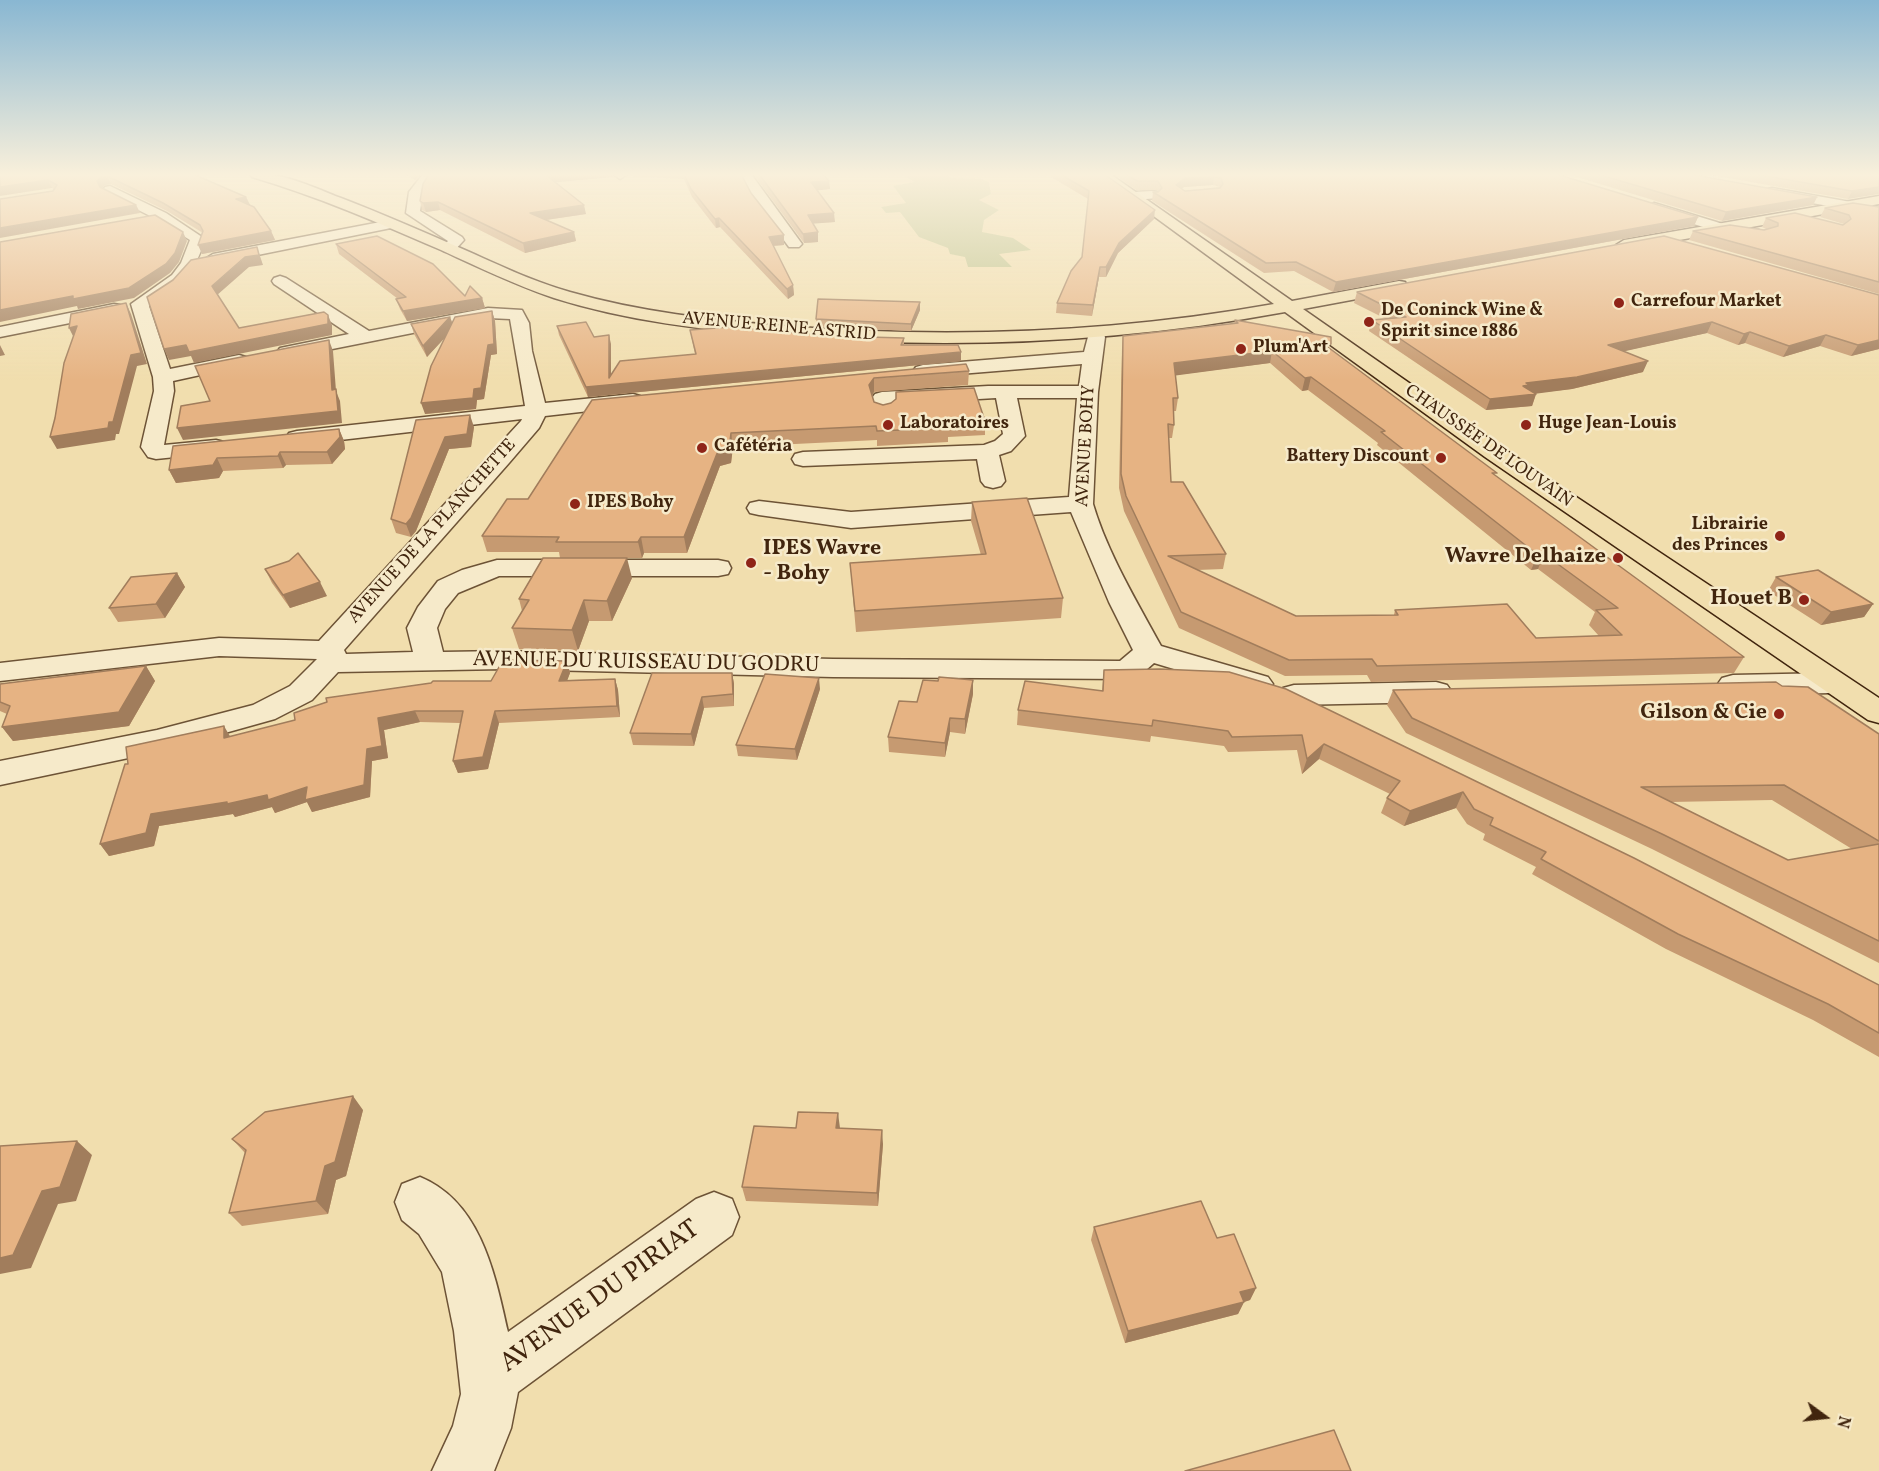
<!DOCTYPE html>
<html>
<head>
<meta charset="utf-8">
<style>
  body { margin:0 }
  #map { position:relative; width:1879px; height:1471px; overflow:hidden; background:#f1deae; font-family:Vollkorn,serif }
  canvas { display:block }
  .north { position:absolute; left:1795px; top:1387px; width:60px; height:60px; -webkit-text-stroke:4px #f6eaca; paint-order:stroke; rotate:105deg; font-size:16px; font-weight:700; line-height:24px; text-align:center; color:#41250e }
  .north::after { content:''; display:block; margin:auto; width:21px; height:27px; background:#41250e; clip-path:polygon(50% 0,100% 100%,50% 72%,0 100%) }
</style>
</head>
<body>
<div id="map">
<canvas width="1879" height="1471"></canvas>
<div class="north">N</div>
</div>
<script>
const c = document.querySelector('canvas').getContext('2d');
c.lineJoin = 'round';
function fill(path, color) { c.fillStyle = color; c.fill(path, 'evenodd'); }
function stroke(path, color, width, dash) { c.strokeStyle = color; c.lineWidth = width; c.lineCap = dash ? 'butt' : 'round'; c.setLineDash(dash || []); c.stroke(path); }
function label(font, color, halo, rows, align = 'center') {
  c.font = font + ' Vollkorn,serif'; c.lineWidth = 5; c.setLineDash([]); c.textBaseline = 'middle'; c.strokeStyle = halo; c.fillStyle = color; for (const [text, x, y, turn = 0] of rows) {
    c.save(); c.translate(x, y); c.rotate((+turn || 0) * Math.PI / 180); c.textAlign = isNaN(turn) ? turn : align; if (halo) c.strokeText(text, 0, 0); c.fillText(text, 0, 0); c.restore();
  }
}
fill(new Path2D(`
  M903,174H945L953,178L982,179L989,182L991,194L979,200L999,210L984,220L982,232L1013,238L1031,250L999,254L1012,267H968L965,257L950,254L948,248L919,237L900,212L886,213L881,207L906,203L893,186L914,182Z`), '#bbc18a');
const minor = new Path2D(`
  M423,174H435L423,192L420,211L462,237L464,240L454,251H444L441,248L448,241L406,213L409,192Z
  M613,174H625L626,175L620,179Z
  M739,174H751L802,244L799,247H789L754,200Z
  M110,186L166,213L205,239C194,275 180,287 149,306L170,369L239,355L246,357L249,361L246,365L173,381L174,391L164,445L216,440L224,442L227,447L224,452L156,459L148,457L141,447L154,391L153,377L131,304L172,275L181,263L190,240L156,219L105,193L103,190L105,187Z
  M1772,188L1879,207V215L1767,195L1765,192L1767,189Z
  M1152,191L1157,192L1159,195L1157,198L1135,200L1128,196L1135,192Z
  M1654,203L1723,224L1759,230L1761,233L1754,237L1716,231L1649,210L1647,207Z
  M391,220L396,221L398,224L396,227L213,264L205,259L213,254Z
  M280,276L286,278L369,331L488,308L522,310L529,323L532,351L545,403L633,394L640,396L643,400L640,404L633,406L545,416L539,428L509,463L344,650L346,654L413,652L407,628L418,607L438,581L462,570L497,560H718L728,562L731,568L728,574L718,576H499L458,593L445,609L437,628L443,652L504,651L833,659L1120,661L1133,650L1109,602L1071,512L851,528L759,515L750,513L747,508L750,503L759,501L851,512L1069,497L1077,398H1017L1025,436L1011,451L999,455L1005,481L1001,486L993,488L985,486L981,481L977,459L803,466L795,464L792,459L795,454L803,452L984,445L995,441L1003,434L996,398L893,404L895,411L891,415L884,417L877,415L872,398L875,394L882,392L988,386H1079L1082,364L923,377L916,375L913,371L916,367L923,365L1084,352L1089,333H1103L1105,337L1098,392L1093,504C1107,552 1137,602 1161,646L1268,677L1273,684L1268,691L1257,694L1154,663L1138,677L1127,679L833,677L504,669L338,672L312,700L275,719L157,752L0,785V761L157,730L253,705L290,686L317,659L219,656L0,681V663L219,638L319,641L521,421L522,419L297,445L289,443L286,438L289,433L297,431L525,406L510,319L488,318L287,358L280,356L277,352L280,348L349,334L274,284L272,281L274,278Z
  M114,304L120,305L123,309L120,313L0,337V327Z
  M1831,673L1842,676L1847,683L1842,690L1831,693L1733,695L1722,692L1717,685L1722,678L1733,675Z
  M1436,682L1447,685L1452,692L1447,699L1436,702L1294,705L1283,702L1278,695L1283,688L1294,685Z
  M420,1177C481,1202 495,1274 508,1332L696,1199L714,1192L732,1199L739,1217L732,1235L518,1392L511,1428L494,1471H432L453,1426L461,1394L454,1331L442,1272L419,1234L402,1220L395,1202L402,1184Z`);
const major = new Path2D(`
  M250,174C280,171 313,187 341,198C380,213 419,230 458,247C495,263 531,281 570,292C640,312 712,320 784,326C948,339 1112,333 1274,304L1096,174H1110L1292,301L1399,281L1405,282L1407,286L1405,290L1303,309L1501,447L1879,698V723L1868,720L1485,457L1285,312C1118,343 949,350 780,336C704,330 627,321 554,298C515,285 478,267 441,250C379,223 317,196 252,177Z
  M1879,196V204L1624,250L1616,245L1624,240Z`);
stroke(minor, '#6d5336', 3);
stroke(major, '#41250e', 3);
fill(minor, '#f6eaca');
fill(major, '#f1deae');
fill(new Path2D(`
  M0,174H193L246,197L250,205L271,231L275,240L202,254L203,233L167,211L111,184L105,185L102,188L136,205L140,213L53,191L54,189L52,188Z
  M405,174H421L415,180Z
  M429,174L613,177L556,182L586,214L546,220L574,232L576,241L525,253L440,210L426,212L422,210L420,201Z
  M626,174H741L751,193L784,245L773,246L793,285L794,295L788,299L720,227L716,228L692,197L684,179L628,176Z
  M753,174H823L829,181L830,189L817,190L835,222L813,223L818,242L804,243Z
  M1046,174H1104L1154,219L1118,253L1106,277H1099L1092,316L1056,313L1057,303L1082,257L1088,199Z
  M1113,174H1556L1698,217L1694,226L1333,292L1294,271L1264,273L1152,201L1153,192H1158L1157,190H1136ZM1213,185L1220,187L1185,191L1182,189L1184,187Z
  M1567,174H1689L1817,197L1813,205L1722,221Z
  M1705,174H1879L1848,199Z
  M1879,207V294L1689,240L1693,231L1766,229L1762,227L1766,218L1843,225L1844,224L1820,217L1825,208Z
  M336,244L465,296L482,298L485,308L407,321L400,309L396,299H398L339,254Z
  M1357,292L1879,295V349L1851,356L1820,346L1783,357L1745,343L1738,345L1707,333L1624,351L1643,372L1572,389L1535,393L1536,394L1532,406L1486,410L1369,331L1372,320L1386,319L1354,303Z
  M920,310L911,331L817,327L816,319Z
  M492,311L495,321L497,354L491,355L484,399L477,400L476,409L425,414L444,338L427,357L414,334L411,324L450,317L452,322Z
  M1235,320L1330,348L1496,476L1744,657L1734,673L1371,682L1367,675L1285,676L1179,628L1124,511L1119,488L1122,348L1123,336L1234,324ZM1270,363L1302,391L1308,390L1378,443L1377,445L1531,570L1538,569L1595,612L1589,625L1599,636L1536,638L1395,610L1394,615L1296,616L1197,570L1223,569L1226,554L1171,482L1169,438H1172L1174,425L1173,411H1176L1178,398L1175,375Z
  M557,326L594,337L611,344V375L695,354L690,330L831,336L904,338V345L961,361L588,397L559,335Z
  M969,371L968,385L874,392L872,395L874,402L883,405L891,403L896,399V392L985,421V435L948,437V442L877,446V440L733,447L731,463L720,466L687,553H644L642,558H560L559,552H487L482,536L528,499L592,400Z
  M416,420L474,427L471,447L449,449L416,531L411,537L396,533L391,519Z
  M339,429L344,441L345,449L332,464L286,465L283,468L223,471L219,478L176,483L169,470Z
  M972,502L1063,598L1061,618L856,632L850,563L981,555L971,521Z
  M265,569L327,596L290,608L272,583Z
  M177,573L185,587L165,618L118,622L109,608Z
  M1776,577L1873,604L1864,617L1821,625L1768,591Z
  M632,578L612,621H589L578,651L519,649L512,628L522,611L519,599Z
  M567,661L570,673L567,680L615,679L618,690L620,717L499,723L488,769L458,773L453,761L460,723L420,722L384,730L388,758L372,761L370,797L312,812L307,802L275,813L272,807L235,817L233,814L159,826L154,846L109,856L100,844L230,737L491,681Z
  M146,666L155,681L129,726L13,741L2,727L7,714L0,711V684Z
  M1104,670L1229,672L1879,985V1057L1813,1020L1666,949L1532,874L1536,867L1483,840L1485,834L1467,824L1456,808L1404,826L1381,813L1387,798L1390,794L1319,759L1302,774L1297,750L1228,752L1224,746L1151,736L1150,742L1017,725L1018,710L1102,691Z
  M732,673L734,684V706L704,708L694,746L633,745L630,733Z
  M1782,686L1879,734V963L1652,849L1406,733L1387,705L1393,690ZM1772,800L1852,849L1788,860L1671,802Z
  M820,689L797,760L738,756L736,745Z
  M973,694L965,734L950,732L945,757L889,752L888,737L917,702Z
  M363,1110L346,1176L336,1180L328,1214L242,1226L229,1213L245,1153L232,1139Z
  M840,1129L883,1144L878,1206L746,1201L742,1187Z
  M1094,1227L1217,1238L1256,1288L1250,1300L1244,1302L1238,1314L1125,1343L1091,1240Z`), '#c69a71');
fill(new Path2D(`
  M413,174H421L415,180Z
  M561,174H613V177L548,183L546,175Z
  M107,176L111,184L105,185L101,189L97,181L101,177Z
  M1214,177L1213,185L1184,187L1175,194L1176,185L1185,178Z
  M48,180L52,188L0,196V187Z
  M829,181L830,189L812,191L811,182Z
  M1879,187V194L1848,199L1852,191Z
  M246,197L250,205L236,199Z
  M1817,197L1813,205L1722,221L1726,212Z
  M438,202L440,210L426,212L423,203Z
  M136,205L140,213L0,238V228Z
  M584,205L586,214L532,222L530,213Z
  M1155,210L1154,219L1118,253L1106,277V267L1119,243Z
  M834,213L835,222L809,224L808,215Z
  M1698,217L1694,226L1333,292L1336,282Z
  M719,218L720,227L716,228L715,219Z
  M271,231L275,240L202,254L198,245Z
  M183,232L187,241L179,262L170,273L134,298L78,309L77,306L0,322V310Z
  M574,232L576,241L525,253L523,243Z
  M818,232V242L804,243L803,234Z
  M784,235V245L770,246L769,237Z
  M257,247L263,265L249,267L216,296L212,286Z
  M1100,267L1099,277L1092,316L1093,305Z
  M793,285L794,295L788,299L787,289Z
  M482,298L485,308L407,321L403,311Z
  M920,302V310L911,331V324Z
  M126,303L131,314L147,364L137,366L119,434H116L115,440L57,449L50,437L109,422Z
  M492,311L495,321L497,354L491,355L484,399L477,400L476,409L425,414L421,403L474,389Z
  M328,315L332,325V335L194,363L191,356L169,360L164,349Z
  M450,317L454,328L427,357L423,346Z
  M1712,322L1707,333L1603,356L1608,345Z
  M77,326L74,338L69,328Z
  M1750,332L1745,343L1738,345L1744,334Z
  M609,335L611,344V384L961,352V361L588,397L586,387L609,378Z
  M1826,335L1820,346L1783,357L1789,346Z
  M329,340L333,351L336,391L340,401L342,423L183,440L177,428L332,390Z
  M1879,340V349L1851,356L1858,345Z
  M0,345L5,355L0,356Z
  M1272,351L1270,363L1172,376L1174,363Z
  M1648,361L1643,372L1572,389L1526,395L1536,394L1532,406L1486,410L1490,399L1526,383Z
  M1311,377L1308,390L1302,391L1305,378Z
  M874,378V392L870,399L869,385Z
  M470,415L474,427L471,447L449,449L416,531L411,537L406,524L445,437Z
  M339,429L344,441L345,449L332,464L327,452Z
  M731,433L733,447L731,463L720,466L687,553L684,537L718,451Z
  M280,452L286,465L283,468L278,456Z
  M217,458L223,471L219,478L176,483L169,470Z
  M641,537L644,553L642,558L638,542Z
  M1544,554L1538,569L1531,570L1538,555Z
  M627,558L632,578L612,621L607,601Z
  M177,573L185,587L165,618L156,604Z
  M320,582L327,596L290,608L283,595Z
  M584,600L589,621L578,651L572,630Z
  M1873,604L1864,617L1821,625L1831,612Z
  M567,661L570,673L563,692L559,681Z
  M146,666L155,681L129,726L13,741L2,727Z
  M732,673L734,684V706L733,694Z
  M819,678L820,689L797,760L795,749Z
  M615,679L618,690L620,717L617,706Z
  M973,680V694L965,734V719Z
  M702,697L704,708L694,746L691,734Z
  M415,711L420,722L384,730L388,758L372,761L370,797L312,812L307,802L275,813L272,807L235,817L233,814L159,826L154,846L109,856L100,844L151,814L367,749L378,718Z
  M495,711L499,723L488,769L458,773L453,761Z
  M950,718V732L945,757V743Z
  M224,726L231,738H224Z
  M1324,744L1319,759L1302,774L1307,759Z
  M1463,792L1456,808L1404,826L1410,811Z
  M353,1096L363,1110L346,1176L336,1180L328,1214L316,1201L325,1166Z
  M838,1113L840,1128L838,1142L836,1128Z
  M882,1130L883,1144L878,1206L877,1193Z
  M77,1141L92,1155L76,1201L58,1204L31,1268L0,1274V1258L42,1191Z
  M1256,1288L1250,1300L1244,1302L1238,1314L1125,1343L1128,1331L1240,1292Z`), '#a17d5c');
const building = new Path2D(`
  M0,174H193L246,197L236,199L254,207L271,231L198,245L203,231L200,225L163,203L107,176L101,177L97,181L100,187L136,205L0,228V199L53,191L57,185L48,180L0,187Z
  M429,174H561L546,175L584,205L530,213L574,232L523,243L438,202L423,203L420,201L423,184Z
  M684,174H741L751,193L784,235L769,237L793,285L787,289L719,218L715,219L691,189Z
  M759,174H823L829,181L811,182L834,213L808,215L818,232L803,234Z
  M1060,174H1104L1155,210L1119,243L1106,267H1100L1093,305L1057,303L1071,271L1082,257L1089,191Z
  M1126,174H1556L1698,217L1336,282L1296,262L1266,263L1153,192H1158L1162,188L1158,181H1137ZM1214,177L1221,178L1223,184L1220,188L1185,191L1176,185L1185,178Z
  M1597,174H1689L1817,197L1726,212Z
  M1755,174H1879V187L1852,191Z
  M1853,203L1879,207V282L1693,231L1730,225L1764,230L1778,226V223L1766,218L1795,213L1843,225L1851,219L1849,215L1825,208Z
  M155,215L183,232L175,253L166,264L129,288L73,299V296L0,310V242Z
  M377,236L433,264L465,296L470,286L482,298L403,311L396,299L406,297L336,244Z
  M1664,236L1879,295V340L1858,345L1826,335L1789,346L1750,332L1744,334L1712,322L1608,345L1648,361L1577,377L1526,383L1529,385L1523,386L1536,394L1490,399L1372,320L1406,317L1357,292Z
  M257,247L259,255L245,257L212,286L239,328L324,312L328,315V324L189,352L186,345L164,349L147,297L173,280L191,260Z
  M818,299L920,302L911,324L816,319Z
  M126,303L141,353L131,355L113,422H109L108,428L50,437L55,418L64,363L77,326L69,328L71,314Z
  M492,311L494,344L488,345L481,388L474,389L473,398L421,403L431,366L455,317Z
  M450,317L423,346L411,324Z
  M1235,320L1331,337V344L1325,345L1497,473H1492L1744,657L1377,666L1372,659L1289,660L1181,612L1126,496L1121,474L1123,336L1238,323ZM1272,351L1305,378L1311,377L1385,431L1381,432L1538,555L1544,554L1618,608L1596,610L1622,635L1536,638L1507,604L1395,610L1398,615L1296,616L1168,556L1226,554L1183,482H1171L1168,424L1174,425L1173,398H1178L1174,363Z
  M586,322L594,337L609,335V378L620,361L696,354L690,330L730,327L831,336L904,338L901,345H958L961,352L586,387L557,326Z
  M329,340L332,390L336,389L338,411L177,428L181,406L210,401L195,366Z
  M966,364L969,371L874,378L869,385L874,402L883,405L891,403L896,399V392L974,388L985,421L947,423L948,428L877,431L876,426L731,433L729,449L718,451L684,537H641L638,542H556L559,537L482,536L507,499H528L592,400Z
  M470,415L467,434L445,437L411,518L406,524L391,519L416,420Z
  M339,429L340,437L327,452H280L278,456L217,458L213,465L169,470L173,446Z
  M1027,498L1063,598L855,611L850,563L986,554L972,502Z
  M298,553L320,582L283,595L265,569L289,561Z
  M543,558H627L607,601L584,600L572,630L512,628L529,600L519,599Z
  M1818,570L1873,604L1831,612L1776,577Z
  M177,573L156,604L109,608L131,577Z
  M503,660L567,661L559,681L615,679L617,706L495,711L483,757L453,761L463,711H415L378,718L382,746L367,749L364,785L305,800L307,787L268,800L267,795L227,804V802L151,814L146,833L100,844L125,764H128L126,747L224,726V738L295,720L294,713L327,702L326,698L431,683L433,681H491Z
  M146,666L119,712L2,727L10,706L0,702V684Z
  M1160,669L1229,672L1286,689L1634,858L1879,985V1033L1828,1004L1678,934L1541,859L1546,852L1490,825L1493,818L1474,809L1463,792L1410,811L1387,798L1400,781L1324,744L1307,759L1302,735L1232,737L1228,731L1153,720L1152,726L1018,710L1025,681L1103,691L1104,670Z
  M652,673H732L733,694L702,697L691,734L630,733Z
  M765,674L819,678L795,749L736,745Z
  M939,677L973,680L965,719L950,718L945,743L888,737L899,701L917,702L923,680L938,681Z
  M1776,682L1782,686L1808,687L1879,734V841L1784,785L1641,787L1788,860L1879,844V941L1662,834L1412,718L1393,690Z
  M353,1096L335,1162L325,1166L316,1201L229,1213L246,1150L232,1139L265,1112Z
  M798,1112L838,1113L836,1128L882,1130L877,1193L742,1187L754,1126L796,1128Z
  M77,1141L60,1187L42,1191L13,1255L0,1258V1146Z
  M1201,1201L1217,1238L1234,1234L1256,1288L1240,1292L1244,1302L1128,1331L1094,1227Z
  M1334,1430L1351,1471H1185Z`);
fill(building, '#e6b383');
stroke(building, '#a17d5c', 1.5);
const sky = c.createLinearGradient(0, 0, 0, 380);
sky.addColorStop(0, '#89b7d2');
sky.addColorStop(0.46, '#f9f0db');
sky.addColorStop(1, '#f9f0db00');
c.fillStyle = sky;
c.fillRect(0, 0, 1879, 380);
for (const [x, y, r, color] of [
  [1619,303,6,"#8f2418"],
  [1369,322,6,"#8f2418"],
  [1241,349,6,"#8f2418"],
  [888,425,6,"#8f2418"],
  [1526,425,6,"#8f2418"],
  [702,448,6,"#8f2418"],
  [1441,458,6,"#8f2418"],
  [575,504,6,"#8f2418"],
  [1780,536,6,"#8f2418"],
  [1618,558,6,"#8f2418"],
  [751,563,6,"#8f2418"],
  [1804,600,6,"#8f2418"],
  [1779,714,6,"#8f2418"]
]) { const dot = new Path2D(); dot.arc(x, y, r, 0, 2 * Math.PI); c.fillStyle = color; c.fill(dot); stroke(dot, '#f6eaca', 2); }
label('bold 18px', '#41250e', '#f6eaca', [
  ["Carrefour Market",1631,303],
  ["De Coninck Wine &",1381,312],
  ["Spirit since 1886",1381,333],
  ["Plum'Art",1253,349],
  ["Laboratoires",900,425],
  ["Huge Jean-Louis",1538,425],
  ["Cafétéria",714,448],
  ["Battery Discount",1429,458,"right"],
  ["IPES Bohy",587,504],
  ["Librairie",1768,526,"right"],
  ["des Princes",1768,547,"right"]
], 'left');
label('18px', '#41250e', '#f6eaca', [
  ["AVENUE REINE ASTRID",779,328,5],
  ["AVENUE BOHY",1087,446,-87],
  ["CHAUSSÉE DE LOUVAIN",1488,447,35],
  ["AVENUE DE LA PLANCHETTE",433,532,-48]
]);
label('bold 22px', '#41250e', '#f6eaca', [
  ["IPES Wavre",763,550,"left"],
  ["- Bohy",763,575,"left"],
  ["Wavre Delhaize",1606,558],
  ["Houet B",1792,600],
  ["Gilson & Cie",1767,714]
], 'right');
label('22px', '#41250e', '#f6eaca', [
  ["AVENUE DU RUISSEAU DU GODRU",646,664,1]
]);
label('27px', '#41250e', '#f6eaca', [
  ["AVENUE DU PIRIAT",601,1298,-36]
]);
</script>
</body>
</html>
